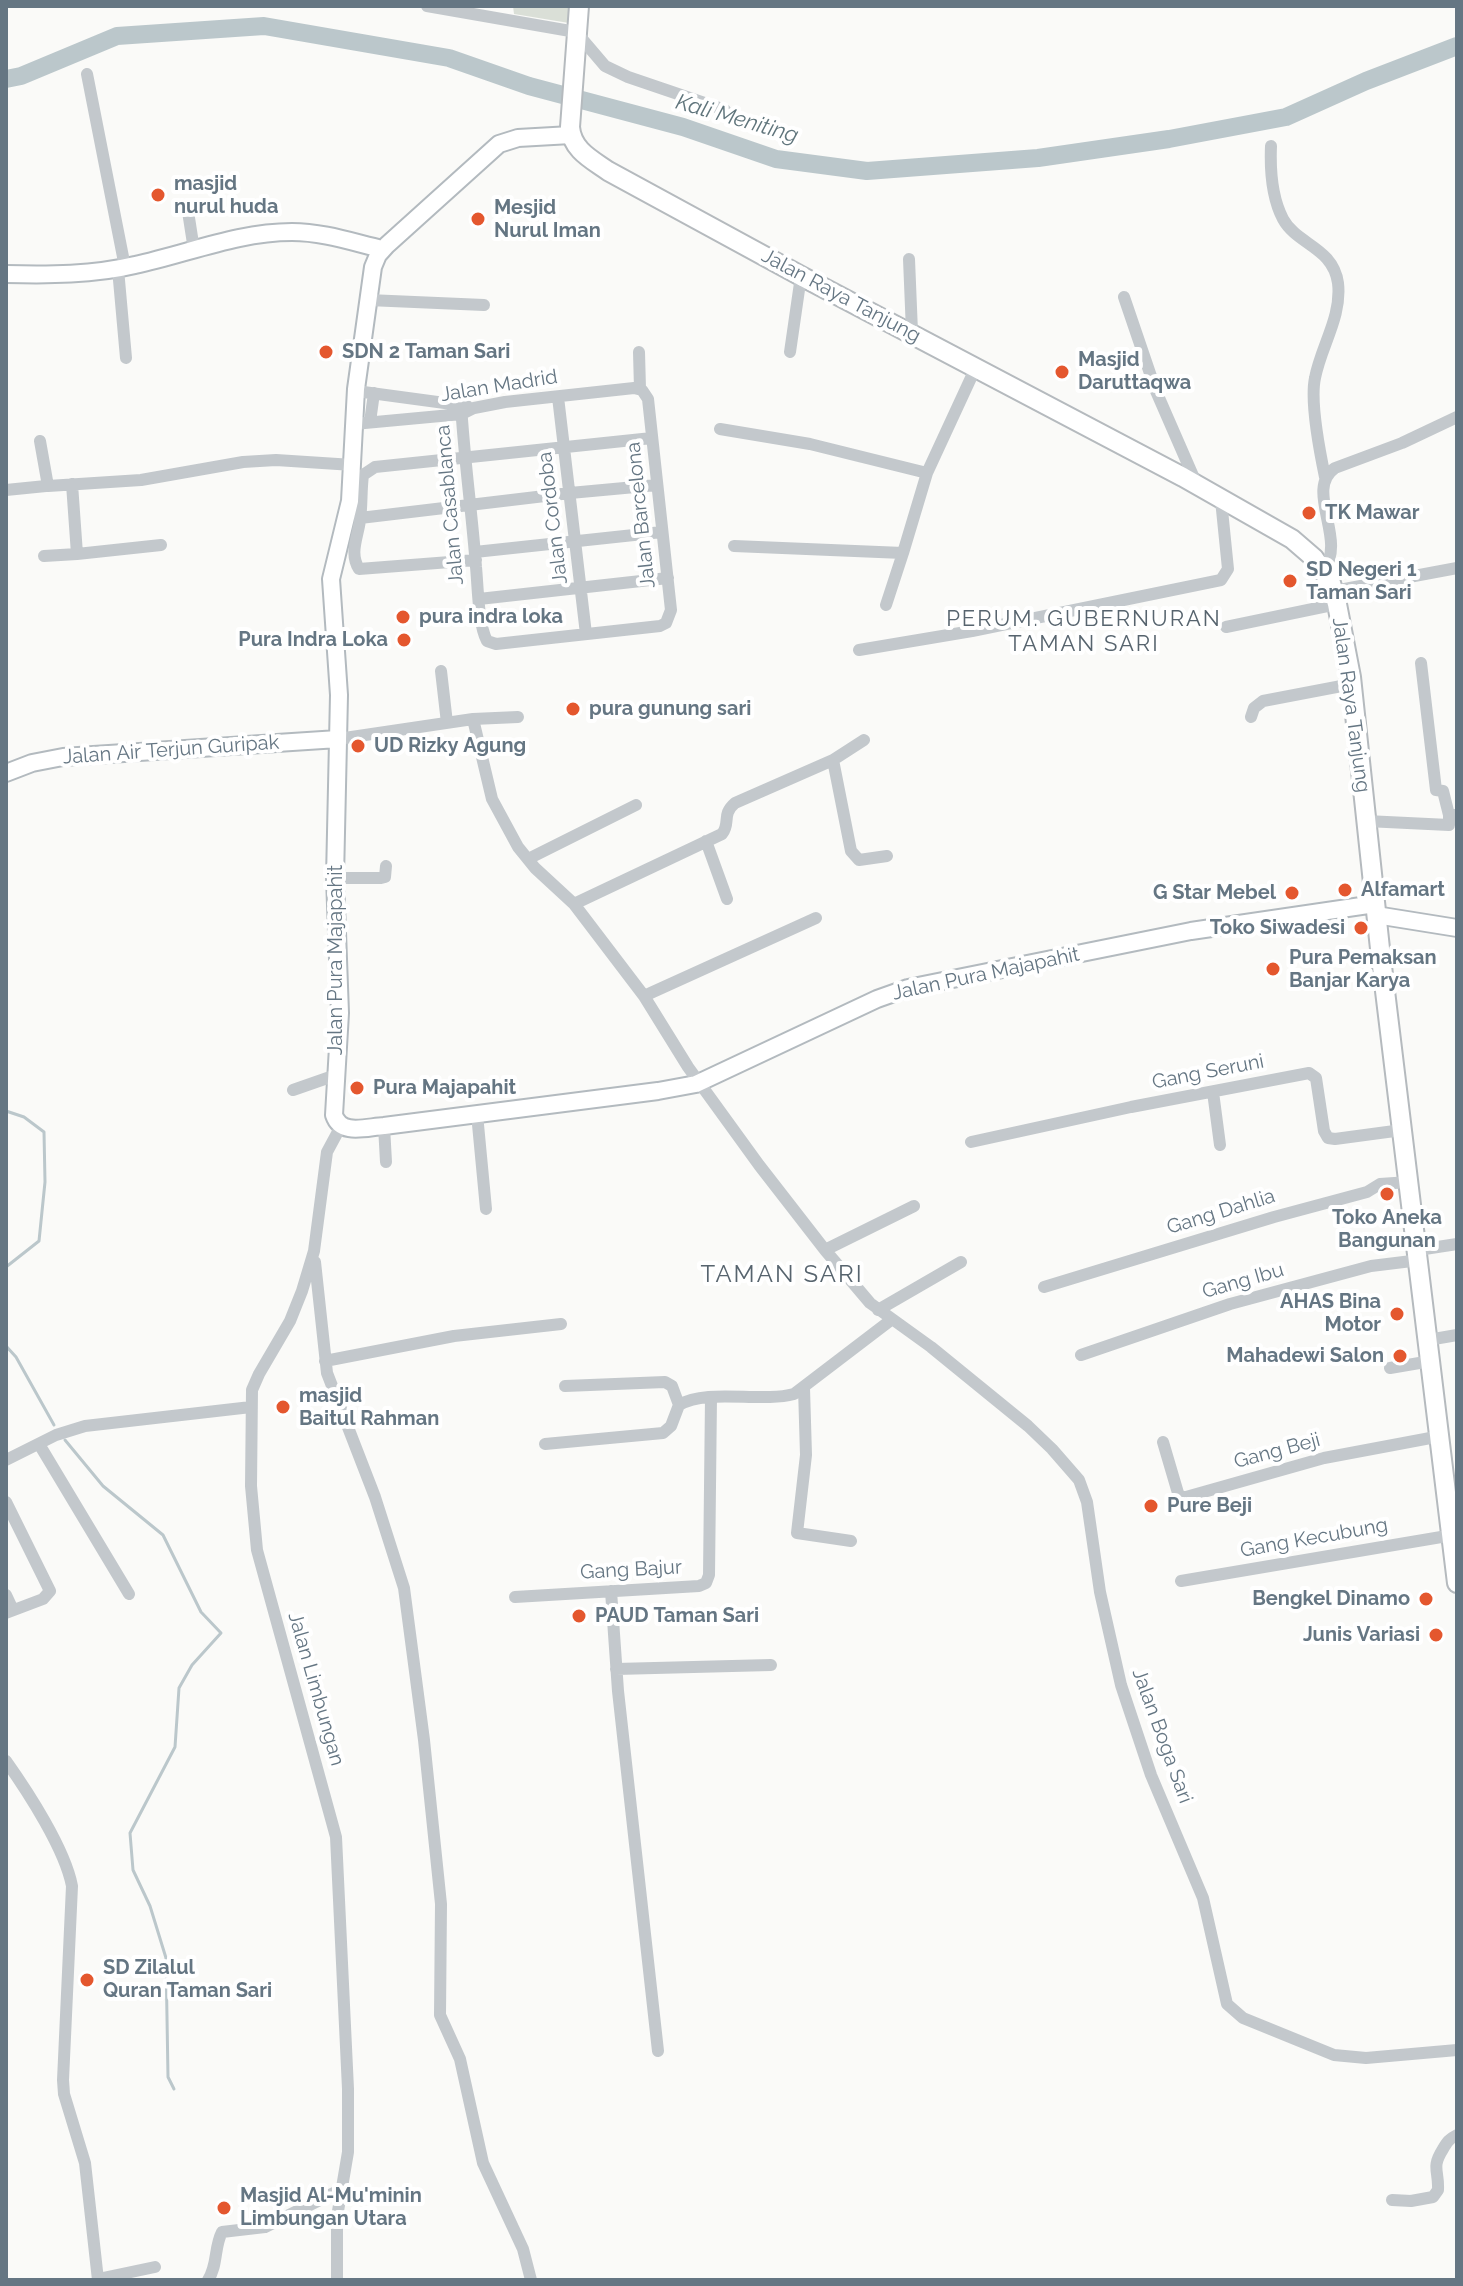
<!DOCTYPE html>
<html>
<head>
<meta charset="utf-8">
<style>
  body { margin:0 }
  #map { position:relative; width:1463px; height:2286px; overflow:hidden; background:#fafaf8; font-family:Raleway,sans-serif }
  canvas { display:block }
  .frame { position:absolute; inset:0; border:8px solid #657683; pointer-events:none }
</style>
</head>
<body>
<div id="map">
<canvas width="1463" height="2286"></canvas>
<div class="frame"></div>
</div>
<script>
const c = document.querySelector('canvas').getContext('2d');
c.lineJoin = 'round';
function fill(path, color) { c.fillStyle = color; c.fill(path, 'evenodd'); }
function stroke(path, color, width, dash) { c.strokeStyle = color; c.lineWidth = width; c.lineCap = dash ? 'butt' : 'round'; c.setLineDash(dash || []); c.stroke(path); }
function label(font, color, halo, rows, align = 'center') {
  c.font = font + ' Raleway,sans-serif'; c.lineWidth = 8; c.setLineDash([]); c.textBaseline = 'middle'; c.strokeStyle = halo; c.fillStyle = color; for (const [text, x, y, turn = 0] of rows) {
    c.save(); c.translate(x, y); c.rotate((+turn || 0) * Math.PI / 180); c.textAlign = isNaN(turn) ? turn : align; if (halo) c.strokeText(text, 0, 0); c.fillText(text, 0, 0); c.restore();
  }
}
fill(new Path2D(`
  M513,6H569V23L514,14Z`), '#dadfd7');
stroke(new Path2D(`
  M6,1111L24,1117L44,1132L45,1182L39,1241L6,1267
  M6,1346L16,1357L54,1425
  M65,1440L103,1486L163,1535L201,1612L221,1633L192,1665L179,1688L175,1747L130,1833L133,1870L150,1906L166,1958L168,2077L174,2089`), '#bbc7cb', 3);
stroke(new Path2D(`
  M6,79L21,76L117,36L264,26L449,58L529,86L683,127L776,159L867,171L1038,158L1169,139L1286,117L1366,81L1457,46`), '#bbc7cb', 18);
const secondary = new Path2D(`
  M571,135L518,138L499,144L387,245L378,255L373,267L356,389L350,501L331,579L339,695L335,878L340,1013L334,1115C341,1136 366,1127 384,1126L658,1091L696,1084L877,999L908,988L1191,931L1375,904
  M6,274C49,275 93,275 135,265C187,254 238,232 292,232C323,232 352,242 382,249
  M6,773L32,763L63,757L338,739
  M1376,915L1457,928`);
const primary = new Path2D(`
  M579,6L570,127C572,150 591,159 608,171L801,276L1183,477L1292,539L1314,558L1331,583L1337,604L1351,677L1381,958L1457,1583`);
stroke(secondary, '#b3babf', 20);
stroke(primary, '#b5babe', 22);
stroke(new Path2D(`
  M427,6L576,32L605,66L628,77L725,110
  M87,74L125,267
  M1271,146C1270,170 1272,198 1283,219C1297,245 1333,247 1338,283C1342,317 1321,346 1315,378C1310,401 1320,453 1325,477
  M187,205L194,250
  M909,259L912,332
  M118,269L126,358
  M1124,297L1156,391L1197,485
  M368,300L484,305
  M639,352L640,389
  M790,352L801,276
  M356,391L467,406
  M558,397L586,634
  M370,422L374,393
  M354,424L462,414L474,408L505,402L634,388L642,390L648,399L671,610L666,623L660,626L496,644L487,641C478,624 478,587 476,567C472,513 464,458 461,404
  M720,429L810,444L927,473
  M40,441L48,486L141,480L243,462L276,460L353,465
  M6,490L46,486
  M360,518L570,493L657,485
  M734,546L903,553L927,473L976,367
  M475,552L662,532
  M77,554L161,545
  M44,556L77,554L72,484
  M476,560L359,569C349,553 358,537 360,520C362,505 361,490 363,475L375,467L652,438
  M1324,569C1347,540 1304,489 1335,468L1402,443L1457,417
  M1334,591L1457,568
  M479,599L668,578
  M886,605L903,553
  M1226,627L1337,604
  M859,650L972,631L1221,580L1228,569L1221,500
  M1421,663L1436,790L1443,791L1449,815
  M441,671L447,723
  M1251,717L1254,708L1263,701L1352,684
  M473,719L492,799L518,847L535,868L574,904L644,996L688,1067L759,1165L825,1250L870,1303L931,1347L1028,1426L1052,1449L1079,1480L1087,1502L1100,1592L1121,1685L1151,1775L1203,1898L1227,2004L1243,2018L1334,2055L1366,2058L1457,2050
  M338,739L473,719L518,717
  M833,760L851,851L859,860L887,856
  M1366,821L1449,825V815H1456
  M706,841L727,899
  M528,859L636,805
  M335,878H381L385,877L386,866
  M574,904L722,834C731,823 721,815 735,803L833,760L864,740
  M644,996L816,918
  M293,1090L336,1075
  M1213,1092L1220,1145
  M477,1114L486,1209
  M384,1126L386,1162
  M971,1142L1131,1107L1309,1073L1316,1078L1324,1131L1328,1138L1335,1139L1402,1130
  M825,1250L914,1206
  M1418,1250L1457,1244
  M315,1262L327,1373L375,1497L404,1588L424,1740L441,1904L440,2015L460,2059L483,2163L523,2249L531,2280
  M1044,1287L1274,1217L1367,1192L1380,1184L1409,1182
  M878,1310L961,1262
  M1428,1340L1457,1335
  M1081,1355L1230,1304L1371,1266L1420,1260
  M325,1361L454,1336L561,1324
  M1390,1368L1431,1361
  M565,1386L665,1382L672,1386L679,1405
  M804,1388L806,1455L797,1533L851,1541
  M1163,1442L1178,1493L1181,1497H1186L1324,1458L1441,1436
  M39,1444L129,1594
  M545,1444L663,1433L671,1426L679,1405C708,1388 760,1403 794,1394L891,1320
  M6,1460L56,1435L85,1426L251,1407
  M6,1502L50,1591L43,1599L6,1613
  M1181,1581L1453,1535
  M611,1591L618,1691L658,2051
  M6,1595L13,1610
  M515,1597L699,1586L706,1583L709,1575L711,1398
  M616,1669L771,1665
  M6,1761C28,1792 65,1849 72,1886L63,2080L64,2094L85,2163L98,2280
  M1392,2200L1411,2201L1433,2197L1438,2190C1439,2170 1431,2168 1443,2149C1447,2142 1449,2139 1457,2135
  M98,2279L155,2267
  M208,2280C218,2265 214,2247 222,2232L265,2227L342,2189
  M337,2280V2217L348,2152V2089L336,1837L257,1550L251,1486L252,1390L259,1374L290,1321L302,1291L314,1251L327,1152L341,1126`), '#c3c8cc', 12);
stroke(secondary, '#fff', 16);
stroke(primary, '#fff', 18);
for (const [x, y, r, color] of [
  [158,195,8,"#e4572e"],
  [478,219,8,"#e4572e"],
  [326,352,8,"#e4572e"],
  [1062,372,8,"#e4572e"],
  [1309,513,8,"#e4572e"],
  [1290,581,8,"#e4572e"],
  [403,617,8,"#e4572e"],
  [404,640,8,"#e4572e"],
  [573,709,8,"#e4572e"],
  [358,746,8,"#e4572e"],
  [1345,890,8,"#e4572e"],
  [1292,893,8,"#e4572e"],
  [1361,928,8,"#e4572e"],
  [1273,969,8,"#e4572e"],
  [357,1088,8,"#e4572e"],
  [1387,1194,8,"#e4572e"],
  [1397,1314,8,"#e4572e"],
  [1400,1356,8,"#e4572e"],
  [283,1407,8,"#e4572e"],
  [1151,1506,8,"#e4572e"],
  [1426,1599,8,"#e4572e"],
  [579,1616,8,"#e4572e"],
  [1436,1635,8,"#e4572e"],
  [87,1980,8,"#e4572e"],
  [224,2208,8,"#e4572e"]
]) { const dot = new Path2D(); dot.arc(x, y, r, 0, 2 * Math.PI); c.fillStyle = color; c.fill(dot); stroke(dot, '#fff', 3); }
label('bold 20px', '#657683', '#fff', [
  ["masjid",174,184],
  ["nurul huda",174,207],
  ["Mesjid",494,208],
  ["Nurul Iman",494,231],
  ["SDN 2 Taman Sari",342,352],
  ["Masjid",1078,360],
  ["Daruttaqwa",1078,383],
  ["TK Mawar",1325,513],
  ["SD Negeri 1",1306,570],
  ["Taman Sari",1306,593],
  ["pura indra loka",419,617],
  ["Pura Indra Loka",388,640,"right"],
  ["pura gunung sari",589,709],
  ["UD Rizky Agung",374,746],
  ["Alfamart",1361,890],
  ["G Star Mebel",1276,893,"right"],
  ["Toko Siwadesi",1345,928,"right"],
  ["Pura Pemaksan",1289,958],
  ["Banjar Karya",1289,981],
  ["Pura Majapahit",373,1088],
  ["Toko Aneka",1387,1218,"center"],
  ["Bangunan",1387,1241,"center"],
  ["AHAS Bina",1381,1302,"right"],
  ["Motor",1381,1325,"right"],
  ["Mahadewi Salon",1384,1356,"right"],
  ["masjid",299,1396],
  ["Baitul Rahman",299,1419],
  ["Pure Beji",1167,1506],
  ["Bengkel Dinamo",1410,1599,"right"],
  ["PAUD Taman Sari",595,1616],
  ["Junis Variasi",1420,1635,"right"],
  ["SD Zilalul",103,1968],
  ["Quran Taman Sari",103,1991],
  ["Masjid Al-Mu'minin",240,2196],
  ["Limbungan Utara",240,2219]
], 'left');
label('20px', '#657683', '#fff', [
  ["Jalan Raya Tanjung",841,296,28],
  ["Jalan Madrid",499,386,-9],
  ["Jalan Casablanca",450,505,-95],
  ["Jalan Barcelona",641,515,-96],
  ["Jalan Cordoba",553,518,-97],
  ["Jalan Raya Tanjung",1351,705,82],
  ["Jalan Air Terjun Guripak",171,750,-4],
  ["Jalan Pura Majapahit",336,960,-90],
  ["Jalan Pura Majapahit",986,974,-12],
  ["Gang Seruni",1208,1072,-11],
  ["Gang Dahlia",1221,1212,-17],
  ["Gang Ibu",1243,1281,-16],
  ["Gang Beji",1277,1451,-15],
  ["Gang Kecubung",1314,1538,-10],
  ["Gang Bajur",631,1570,-3],
  ["Jalan Limbungan",316,1689,74],
  ["Jalan Boga Sari",1162,1736,70]
]);
label('italic 22px', '#60757c', '#fff', [
  ["Kali Meniting",737,119,16]
]);
c.letterSpacing = '2px';
label('22px', '#57646e', '#fff', [
  ["PERUM. GUBERNURAN",1084,619],
  ["TAMAN SARI",1084,644]
]);
c.letterSpacing = '0px';
c.letterSpacing = '2px';
label('24px', '#57646e', '#fff', [
  ["TAMAN SARI",782,1275]
]);
c.letterSpacing = '0px';
</script>
</body>
</html>
